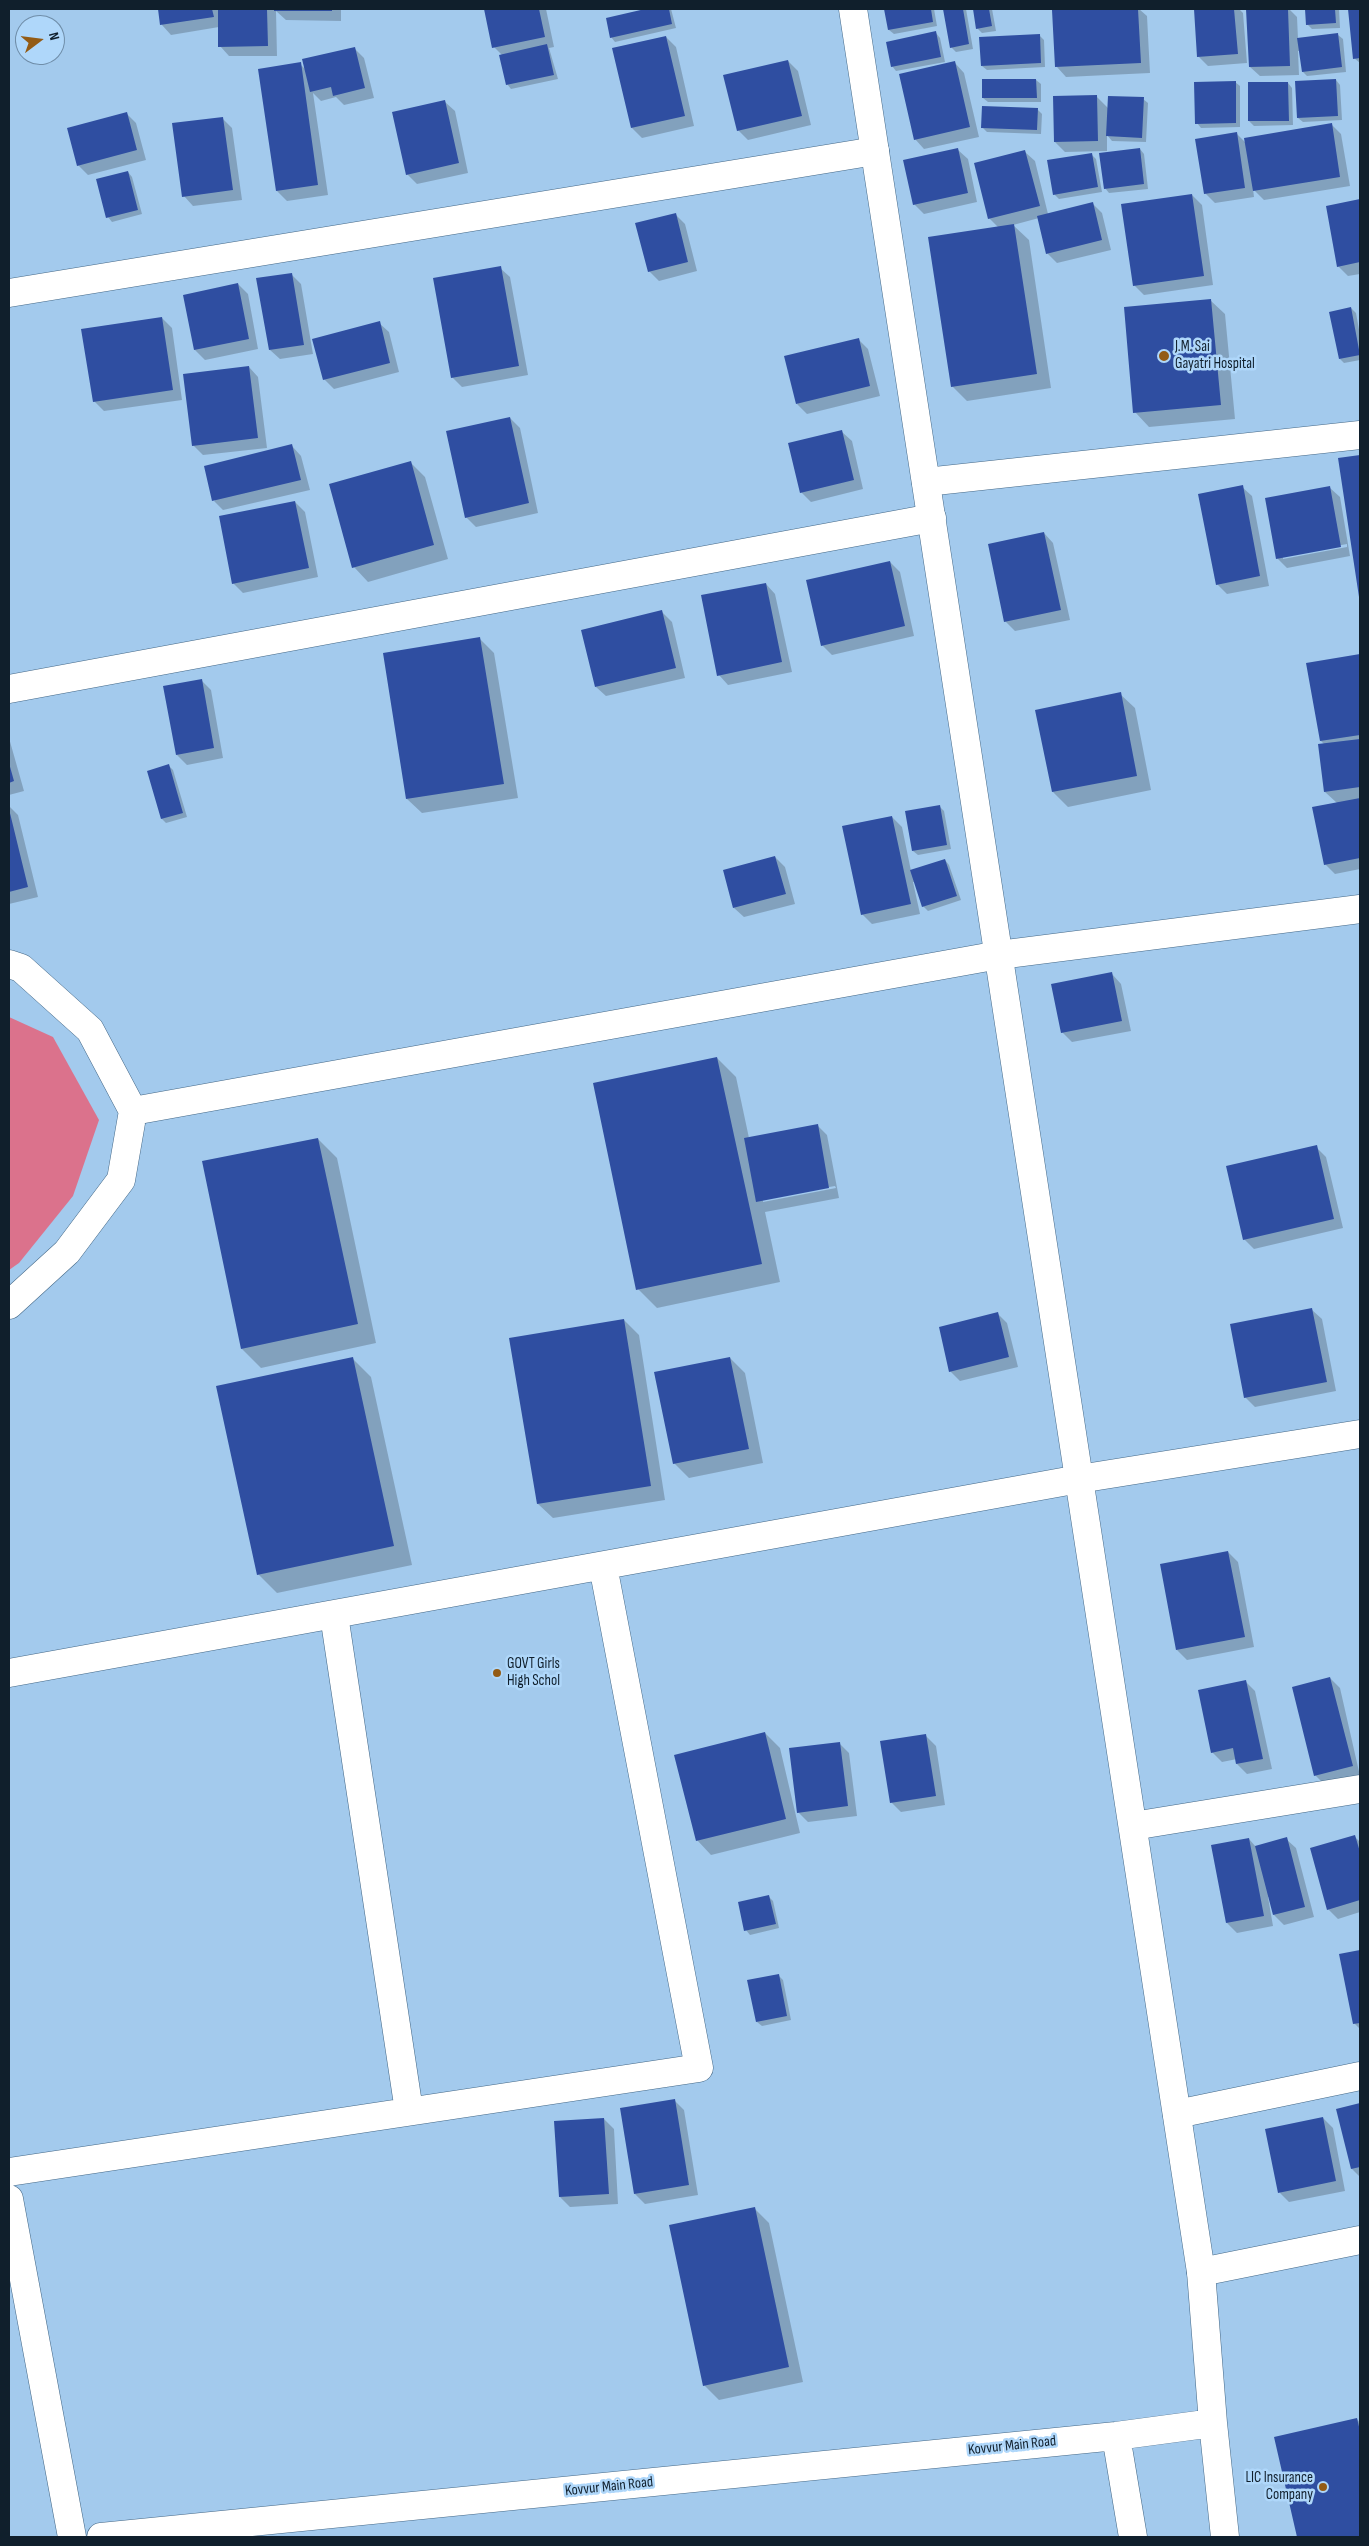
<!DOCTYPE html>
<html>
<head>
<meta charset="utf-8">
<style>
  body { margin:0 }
  #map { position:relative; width:1369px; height:2546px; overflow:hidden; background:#a3caed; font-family:"Sofia Sans Condensed",sans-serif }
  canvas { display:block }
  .frame { position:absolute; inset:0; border:10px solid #101f2c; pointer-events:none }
  .north { position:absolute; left:15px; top:15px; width:50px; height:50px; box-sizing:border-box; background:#afd7fa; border:1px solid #6f8da8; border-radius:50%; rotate:75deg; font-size:14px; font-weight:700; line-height:20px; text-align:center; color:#101f2c }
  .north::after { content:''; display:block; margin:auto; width:18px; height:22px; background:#935b15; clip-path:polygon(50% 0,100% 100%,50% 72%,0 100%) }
</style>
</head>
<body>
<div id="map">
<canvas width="1369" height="2546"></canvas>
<div class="frame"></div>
<div class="north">N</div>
</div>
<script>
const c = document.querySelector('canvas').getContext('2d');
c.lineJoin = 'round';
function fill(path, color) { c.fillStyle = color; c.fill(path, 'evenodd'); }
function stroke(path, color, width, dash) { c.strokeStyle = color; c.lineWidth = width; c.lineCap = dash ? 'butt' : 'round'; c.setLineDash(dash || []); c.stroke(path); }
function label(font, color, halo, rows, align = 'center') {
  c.font = font + ' "Sofia Sans Condensed",sans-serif'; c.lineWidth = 5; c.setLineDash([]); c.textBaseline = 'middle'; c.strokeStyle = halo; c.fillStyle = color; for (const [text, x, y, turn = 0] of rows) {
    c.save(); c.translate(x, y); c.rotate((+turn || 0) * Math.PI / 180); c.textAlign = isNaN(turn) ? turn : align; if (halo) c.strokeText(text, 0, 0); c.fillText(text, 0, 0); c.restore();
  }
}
fill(new Path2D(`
  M9,1017L53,1037L99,1120L73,1196L19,1263L9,1270Z`), '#db728c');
fill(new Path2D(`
  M159,9H341V21L286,20L276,11L277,56H229L220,46L219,27L171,35L162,25Z
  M486,9H546L554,47L549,48L558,79L511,89L507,84L502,55L494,47Z
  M651,9H671L676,28L615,42L611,37L607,19Z
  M885,9H934L937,26L894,34L889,30Z
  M944,9H966L973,49L956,52L951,47Z
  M974,9H992L996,31L982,33L977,28Z
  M1094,9H1139L1147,16L1150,73L1066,77L1057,67L1053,11Z
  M1195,9H1239L1243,13L1247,63L1208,66L1198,56Z
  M1248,9H1289L1297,17L1298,39L1338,35L1343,39L1346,72L1307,76L1303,72L1300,51H1298L1299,75L1260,76L1250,67Z
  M1306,9H1339L1340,28L1312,29L1307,24Z
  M1350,9H1360V63L1354,58Z
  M936,33L940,38L945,62L896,71L892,66Z
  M1039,35L1044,40L1045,67L987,70L982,66Z
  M666,37L676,47L694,126L642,138L632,128Z
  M354,48L364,58L374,98L344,105L336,97L321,101L313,93L328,195L287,201L277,191L300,64L306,70Z
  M788,61L798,71L811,125L748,140L738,130Z
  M955,63L964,73L979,137L924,149L915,139Z
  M1036,80L1041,84V102H988L983,98Z
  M1336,80L1340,85L1342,120L1303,122L1298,118Z
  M1235,82L1240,86V127L1201,128L1197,123Z
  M1288,83L1292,88L1293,125L1254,126L1249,121Z
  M1096,96L1108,108L1143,99L1148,103L1146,142L1112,141L1107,135V151L1065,152L1055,142Z
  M445,102L455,111L468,173L417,184L407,174Z
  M1038,110L1042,114L1041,134L987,132L982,127Z
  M126,113L136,123L146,160L88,175L78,165Z
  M222,118L232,128L242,200L193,206L184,196Z
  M1331,124L1341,134L1350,186L1264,200L1253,189L1254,197L1215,203L1205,193L1236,133L1246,143Z
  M1140,149L1144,154L1148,189L1109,193L1105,188Z
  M958,150L968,159L977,202L924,214L914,204Z
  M1025,152L1035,161L1048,214L1092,203L1102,213L1111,250L1057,263L1047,253L1039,218L1013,225L1029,240L1051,388L967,401L952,386L999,228L989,218Z
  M1091,154L1096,159L1102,192L1059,199L1054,194Z
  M128,172L132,177L142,214L112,222L108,217Z
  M1192,195L1202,205L1213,285L1144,295L1134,285Z
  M1360,200V274L1348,276L1338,266L1327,207Z
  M675,214L685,224L697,271L659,281L649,271Z
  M500,268L510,277L528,375L462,387L452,377Z
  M291,274L301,284L313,354L280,359L270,350Z
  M238,284L248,294L258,349L205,360L195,350L184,296Z
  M1210,300L1225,314L1235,419L1149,427L1135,412Z
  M1351,308L1356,313L1360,335V360L1344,363L1340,359Z
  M162,318L172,328L182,400L104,411L94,401Z
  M379,323L389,332L399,372L334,389L324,379Z
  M858,339L868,349L880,396L807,414L797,404Z
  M249,367L258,377L267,448L203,455L193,445Z
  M510,418L520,428L538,513L476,527L466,517Z
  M842,432L852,441L863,489L811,502L801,492Z
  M292,446L301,456L310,490L223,510L214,501Z
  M1360,456V596L1340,459Z
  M411,463L425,477L448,559L368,582L354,567Z
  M1242,487L1252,496L1269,586L1227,594L1217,584Z
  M1330,488L1340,497L1350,556L1287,568L1277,558ZM1347,544V547L1283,559V556Z
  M295,502L305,512L318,577L243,593L233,583Z
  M1044,533L1053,543L1070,620L1015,631L1005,621Z
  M890,562L900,572L914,636L832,655L822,645Z
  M766,584L775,594L792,672L728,685L719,675Z
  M662,612L672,622L685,678L606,696L596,687Z
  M480,639L494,653L518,798L422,813L407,799Z
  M1360,655V869L1335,874L1325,864L1337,803L1325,792V745L1321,741L1308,664Z
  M201,680L211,690L223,758L187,765L177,755Z
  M1120,694L1135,708L1151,790L1068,807L1053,792L1036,711Z
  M9,738L24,791L9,795Z
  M169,766L173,770L187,817L166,823L162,819L149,772Z
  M9,806L18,815L38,897L9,904Z
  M940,807L944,811L951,849L918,855L913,851Z
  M892,817L902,827L911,871L945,860L949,865L961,900L928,911L923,906L915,882H913L920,914L872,924L862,914Z
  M775,857L785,867L795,904L744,917L734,908Z
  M1112,974L1121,984L1131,1031L1072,1042L1062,1032Z
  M717,1058L736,1077L749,1138L817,1125L827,1135L839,1198L765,1212L780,1282L657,1308L638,1289ZM835,1186L836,1188L763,1202V1199Z
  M318,1139L337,1158L376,1343L261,1368L242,1349Z
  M1316,1147L1326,1157L1343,1228L1254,1249L1244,1239Z
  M1312,1310L1322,1319L1336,1391L1255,1407L1245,1397Z
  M997,1313L1007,1323L1018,1367L960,1381L950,1371Z
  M624,1320L639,1335L665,1500L553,1518L538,1504Z
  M352,1358L371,1377L412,1565L277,1593L258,1574Z
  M730,1358L745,1373L763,1463L689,1478L674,1463Z
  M1228,1552L1238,1562L1254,1647L1187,1660L1177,1650Z
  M1330,1678L1340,1688L1360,1776L1325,1785L1315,1775Z
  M1245,1681L1255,1691L1272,1769L1247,1774L1237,1764V1759L1222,1762L1212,1752Z
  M765,1733L780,1748L800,1833L711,1855L697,1840Z
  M926,1736L936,1746L945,1805L901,1812L891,1802Z
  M839,1743L849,1753L857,1816L808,1822L798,1812Z
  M1355,1837L1360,1842V1912L1338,1919L1328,1909Z
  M1249,1839L1256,1847L1286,1839L1296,1848L1314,1917L1284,1925L1274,1915L1270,1897H1268L1273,1926L1237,1933L1227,1923L1213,1846Z
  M769,1897L773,1901L779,1928L750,1935L746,1930Z
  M1360,1951V2029L1354,2023L1340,1955Z
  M778,1975L783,1980L791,2020L762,2026L757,2022Z
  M674,2100L684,2110L698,2195L645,2204L635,2194Z
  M1360,2104V2177L1352,2169L1338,2110Z
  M1323,2118L1333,2128L1345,2191L1289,2202L1280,2193Z
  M604,2119L614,2129L618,2204L570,2207L560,2197Z
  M754,2208L769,2223L803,2382L719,2400L704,2385Z
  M1357,2419L1360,2423V2537H1298L1275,2438Z`), '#0003');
fill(new Path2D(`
  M158,9H212L214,17L160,25Z
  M218,9H267L268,46L218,47Z
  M274,9H332V11H274Z
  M484,9H539L545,37L492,48Z
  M645,9H669L672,24L610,38L606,18Z
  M884,9H931L933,22L888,30Z
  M943,9H963L969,44L950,48Z
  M973,9H989L992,26L976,29Z
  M1138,9L1141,63L1055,67L1052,10Z
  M1194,9H1234L1238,54L1197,57Z
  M1246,9H1288L1290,66L1249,67Z
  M1305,9H1335L1336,23L1306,25Z
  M1348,9H1360V58L1353,59Z
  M936,31L941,57L891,67L886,42Z
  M1338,33L1342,67L1302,72L1297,38Z
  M1040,34L1041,63L981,66L979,37Z
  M666,36L685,116L631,128L612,48Z
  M547,44L554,75L506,85L499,55Z
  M355,47L365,88L333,96L331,87L310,92L302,59Z
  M788,60L802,116L737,131L723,75Z
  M955,61L970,127L914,140L899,74Z
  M301,62L318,185L276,191L258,69Z
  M982,79H1036L1037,98H982Z
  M1336,79L1338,116L1297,118L1295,81Z
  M1236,81V123L1195,124L1194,82Z
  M1248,82H1288L1289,121H1248Z
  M1097,95L1098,141L1054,142L1053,96Z
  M1108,96L1144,97L1142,138L1106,136Z
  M445,100L459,163L406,175L392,112Z
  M982,106L1038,108L1037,130L981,128Z
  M127,112L137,150L77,166L67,128Z
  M223,117L233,190L182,197L172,123Z
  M1332,123L1340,177L1253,191L1244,138Z
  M1237,132L1245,188L1204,194L1195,139Z
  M958,148L968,193L913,205L903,160Z
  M1140,148L1144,184L1104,189L1099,153Z
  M1025,150L1040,206L988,219L974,163Z
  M1092,153L1098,187L1053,195L1047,160Z
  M128,171L138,210L106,218L96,179Z
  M1192,194L1204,276L1133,286L1121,204Z
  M1360,199V262L1337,267L1326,206Z
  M1093,202L1102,240L1046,254L1037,216Z
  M676,213L688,262L648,272L635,223Z
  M1014,224L1037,374L951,387L928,237Z
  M501,266L519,366L451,378L433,278Z
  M292,273L304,345L269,350L256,278Z
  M238,283L249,339L194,350L183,295Z
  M1211,299L1221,405L1133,413L1124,307Z
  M1351,307L1360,355L1339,359L1329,312Z
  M162,317L173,390L93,402L81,329Z
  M380,321L390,363L323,380L312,339Z
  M859,338L870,386L796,404L784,356Z
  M249,366L258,438L192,446L183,374Z
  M510,417L529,503L465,518L446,431Z
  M842,430L854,480L800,493L788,443Z
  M292,444L301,480L212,501L204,466Z
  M1360,455V597H1359L1338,458Z
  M411,461L434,545L352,568L329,484Z
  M1243,485L1260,576L1216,585L1198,494Z
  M1330,486L1341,547L1276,559L1265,498Z
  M295,501L309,568L232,584L219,516Z
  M1044,532L1061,610L1004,622L988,544Z
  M890,561L905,626L821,646L806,580Z
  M766,583L782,662L717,676L701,595Z
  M662,610L676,668L595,687L581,630Z
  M480,637L504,784L406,799L383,653Z
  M1360,654V735L1320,741L1306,663Z
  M202,679L214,748L176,755L163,686Z
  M1121,692L1137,776L1052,792L1035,710Z
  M1360,739V787L1324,792L1318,744Z
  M9,763L14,781L9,783Z
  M169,764L183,813L161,819L147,771Z
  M1360,798V858L1324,865L1312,807Z
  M940,805L947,845L912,851L905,811Z
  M9,809L28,887L9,892Z
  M892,816L911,904L861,915L842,826Z
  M775,856L786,894L733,908L723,870Z
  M945,859L957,896L922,907L910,870Z
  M1112,972L1122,1021L1061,1033L1051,984Z
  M717,1057L762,1264L636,1290L593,1083Z
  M818,1124L829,1188L756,1202L744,1138Z
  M318,1138L358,1324L241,1349L202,1161Z
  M1317,1145L1334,1219L1243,1240L1226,1166Z
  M1312,1308L1327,1382L1244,1398L1230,1324Z
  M998,1312L1009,1357L949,1372L939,1327Z
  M624,1319L651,1486L537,1504L509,1338Z
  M353,1357L394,1546L257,1575L216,1386Z
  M730,1357L749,1449L673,1464L654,1372Z
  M1228,1551L1245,1637L1176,1650L1160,1564Z
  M1330,1677L1353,1766L1314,1776L1292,1687Z
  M1246,1680L1263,1759L1236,1764L1233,1748L1211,1753L1198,1690Z
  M765,1732L786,1819L696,1841L674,1755Z
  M926,1734L936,1796L890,1803L880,1741Z
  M840,1742L848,1806L797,1813L789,1748Z
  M1355,1835L1360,1852V1900L1327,1910L1310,1848Z
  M1287,1837L1305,1907L1273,1915L1255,1846Z
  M1249,1838L1264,1916L1226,1923L1211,1845Z
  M769,1895L776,1924L744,1931L738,1902Z
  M1360,1950V2023L1353,2024L1339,1954Z
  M779,1974L787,2016L756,2022L747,1980Z
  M675,2099L689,2185L634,2194L620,2108Z
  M1360,2103V2167L1351,2169L1336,2109Z
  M1323,2117L1336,2181L1278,2193L1265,2129Z
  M604,2118L609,2194L559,2197L554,2121Z
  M755,2207L789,2367L703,2386L669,2225Z
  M1357,2418L1360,2431V2537H1297L1274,2437Z`), '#2f4ea1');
const minor = new Path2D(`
  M9,293L875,151
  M926,482L1360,435
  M9,689L932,518
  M9,964L21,968L90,1030L133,1111L121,1180L67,1252L9,1305
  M133,1111L999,955L1360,909
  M334,1615L409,2111
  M9,1673L1079,1479L1360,1434
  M1133,1826L1360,1789
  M1177,2114L1360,2076
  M9,2172L699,2068L603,1566
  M9,2199L72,2537
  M1201,2272L1360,2240`);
const tertiary = new Path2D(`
  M853,9L1201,2272L1213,2423
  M1116,2436L1133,2537
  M101,2537L1116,2436L1213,2423L1225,2537`);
stroke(minor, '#446887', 29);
stroke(tertiary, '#446887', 29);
stroke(minor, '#fff', 28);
stroke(tertiary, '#fff', 28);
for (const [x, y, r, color] of [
  [1164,356,6,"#935b15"],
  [497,1673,5,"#935b15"],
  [1323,2487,5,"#935b15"]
]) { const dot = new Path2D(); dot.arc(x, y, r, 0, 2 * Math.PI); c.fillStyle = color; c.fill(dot); stroke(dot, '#afd7fa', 2); }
label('15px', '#101f2c', '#afd7fa', [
  ["J.M. Sai",1175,347],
  ["Gayatri Hospital",1175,364],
  ["GOVT Girls",507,1664],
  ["High Schol",507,1681],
  ["LIC Insurance",1313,2478,"right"],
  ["Company",1313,2495,"right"]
], 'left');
label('15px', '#101f2c', '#afd7fa', [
  ["Kovvur Main Road",1012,2446,-6],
  ["Kovvur Main Road",609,2487,-6]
]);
</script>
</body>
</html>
